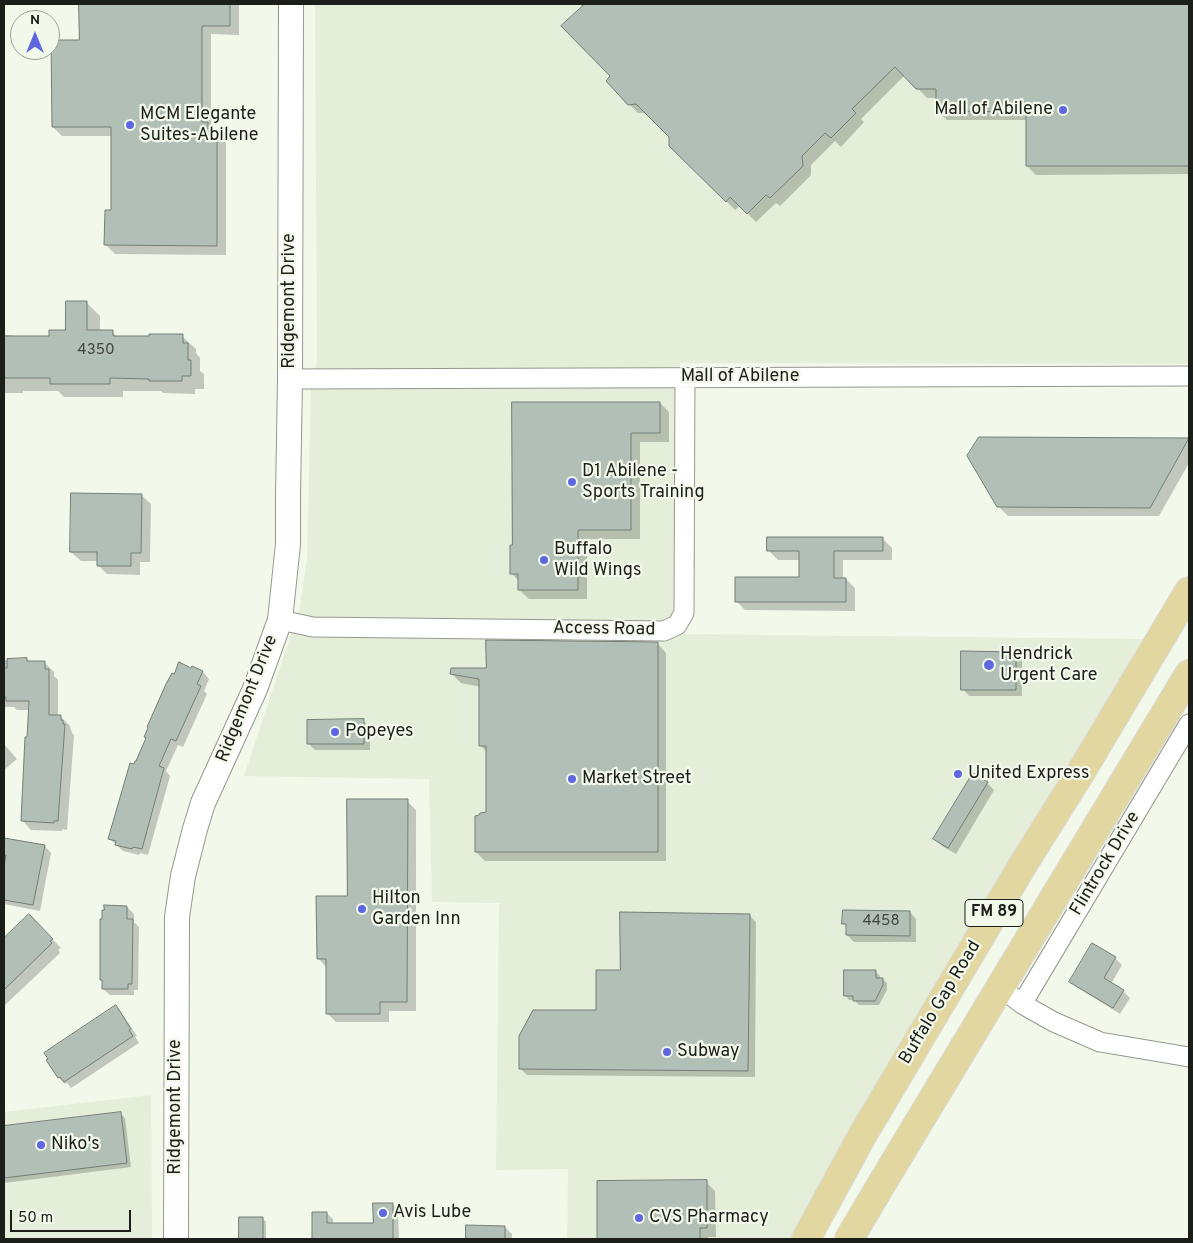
<!DOCTYPE html>
<html>
<head>
<meta charset="utf-8">
<style>
  body { margin:0 }
  #map { position:relative; width:1193px; height:1243px; overflow:hidden; background:#f2f9eb; font-family:Overpass,sans-serif }
  canvas { display:block }
  .frame { position:absolute; inset:0; border:5px solid #1c1e19; pointer-events:none }
  .north { position:absolute; left:10px; top:10px; width:50px; height:50px; box-sizing:border-box; background:#f2f9eb; border:1px solid #9ca197; border-radius:50%; rotate:0deg; font-size:14px; font-weight:700; line-height:20px; text-align:center; color:#1c1e19 }
  .north::after { content:''; display:block; margin:auto; width:18px; height:22px; background:#5e67df; clip-path:polygon(50% 0,100% 100%,50% 72%,0 100%) }
  .scale { position:absolute; left:10px; top:1210px; width:121px; height:22px; box-sizing:border-box; border:2px solid #1c1e19; border-top:0; padding-left:6px; font-size:15px; line-height:18px; white-space:nowrap; color:#1c1e19; -webkit-text-stroke:4px #f2f9eb; paint-order:stroke }
</style>
</head>
<body>
<div id="map">
<canvas width="1193" height="1243"></canvas>
<div class="frame"></div>
<div class="north">N</div>
<div class="scale">50 m</div>
</div>
<script>
const c = document.querySelector('canvas').getContext('2d');
c.lineJoin = 'round';
function fill(path, color) { c.fillStyle = color; c.fill(path, 'evenodd'); }
function stroke(path, color, width, dash) { c.strokeStyle = color; c.lineWidth = width; c.lineCap = dash ? 'butt' : 'round'; c.setLineDash(dash || []); c.stroke(path); }
function label(font, color, halo, rows, align = 'center') {
  c.font = font + ' Overpass,sans-serif'; c.lineWidth = 4.5; c.setLineDash([]); c.textBaseline = 'middle'; c.strokeStyle = halo; c.fillStyle = color; for (const [text, x, y, turn = 0] of rows) {
    c.save(); c.translate(x, y); c.rotate((+turn || 0) * Math.PI / 180); c.textAlign = isNaN(turn) ? turn : align; if (halo) c.strokeText(text, 0, 0); c.fillText(text, 0, 0); c.restore();
  }
}
fill(new Path2D(`
  M315,4H1189V364L680,363L678,634L1147,639L797,1239H567L568,1169L496,1170L499,903L432,902L429,779L244,776L300,607L307,559L311,388L317,361Z
  M151,1095L152,1239H4V1112Z`), '#e4eed9');
fill(new Path2D(`
  M81,4H239V35L211,34V127L214,130H217L226,139V255L115,254L106,245L112,211V136H62L53,127L81,41Z
  M580,4H1189V174L1036,175L1027,166V120H947L937,111V98H927L905,75L861,119L864,122L841,147L835,141L811,165V175L780,206L776,203L756,222L740,206L735,210L680,155L670,136L647,113H638L629,104L612,76L583,7Z
  M87,303L100,316V331H112L118,338L182,336L196,349V353L200,358V371L204,374V389H195V394L163,393L161,391H123V397H64L58,391H23V393H4V335H12L15,337H50L66,331Z
  M660,403L669,412V442H640V539H587V599H529L519,590V581L511,573V547Z
  M979,438L1189,439V463L1159,516H1008L998,506Z
  M141,495L151,504L150,562H140V575L107,574L98,565V561H81L71,552Z
  M883,539L892,548V560H843V579H846L855,588V611L745,610L736,601L800,579V560H778L769,551Z
  M657,643L666,653V861H485L476,852L488,814V753L481,746V687L461,683L452,674Z
  M1015,653L1022,660V696H969L963,689Z
  M4,660H26L29,663H45L54,672V676L58,680V716L61,717L70,726L72,733L74,735L67,830L62,829V831L31,830L22,820L29,710H17L14,707H4Z
  M193,668L203,672L209,679L204,691L207,694L183,747L178,745L166,771L170,776L148,855L140,853L139,855L123,851L110,839L135,766Z
  M363,721L370,727V750H315L308,743Z
  M4,744L17,759L4,770Z
  M973,775L987,783L994,790L956,854L942,846L935,839Z
  M407,801L416,810V1011H389V1022H336L327,1013V968L318,958L349,897Z
  M4,839L45,846L51,853L40,911L4,904V873L6,859L4,857Z
  M127,907L134,914V922L139,927L138,990H134V995H110L103,989V920L105,912Z
  M910,912L916,919V942H854L847,935V926L844,923Z
  M29,915L61,948L58,950L60,953L4,1006V939Z
  M749,915L756,922L755,1077L527,1075L520,1068L597,1011L621,971Z
  M1115,958L1122,965L1111,984L1123,991L1130,998L1120,1014L1078,988L1071,982Z
  M875,972L880,976V979H882L887,983V990L879,1005H859L854,1000H849L845,995Z
  M116,1007L122,1014L137,1036L135,1037L139,1043L71,1088L67,1083L65,1084L59,1078Z
  M120,1113L125,1118L131,1167L4,1183V1127Z
  M598,1182H706L715,1191L716,1237H708V1239H598Z
  M392,1204L398,1210L399,1239H313V1213H326L333,1219V1224H374Z
  M240,1218H262L266,1222V1239H240Z
  M505,1227L512,1234V1239H438V1238H467Z`), '#0003');
const building = new Path2D(`
  M79,4H230V26H202V122H208V129H217V246L104,245L105,210H111V127H52L51,40H79Z
  M585,4H1189V166H1026V112L936,111V89H916L895,67L852,109L856,113L831,138L825,133L802,156L803,166L770,198L766,195L747,214L730,197L726,202L669,146V137L636,104L628,105L606,81L610,76L561,26Z
  M66,301H87V330H113V336H149V334H183V343H188V360H191V376H182V381H149V379L110,378V384H50V378H4V336H49V330H65Z
  M512,402H660V433H631V530H578V590H518V574H510V545H512Z
  M979,437L1189,438L1150,508L997,507L967,456Z
  M71,493L142,494L141,553H131V566H97V552H70Z
  M767,537H883V551H834V578H846V602H735V577H799V551H767Z
  M486,640L658,642V852H475V816L479,815L480,813L486,812V746H479V679L450,674L451,668H486Z
  M961,651L1016,652V690H961Z
  M27,658V661H45V669H49V715H61V720H63V724H65L58,821H54V823L21,821L25,737H27L29,701H6V697H4V668H7V659Z
  M179,662L191,668L192,666L203,671L197,684L201,686L176,741L171,739L159,766L164,768L142,849L133,847L132,849L115,845L116,841L108,839L130,763L134,764L135,761H136L146,738L144,737L148,728L147,727L166,684L172,673L174,674Z
  M364,719V744H307V720Z
  M973,773L988,782L948,848L933,839Z
  M347,799H408L407,1002H380V1014H326V959H317L316,896H347Z
  M4,838L45,845L33,905L4,900V866L6,855H4Z
  M104,905L127,906V919H133L132,984H128V989H102V980H100V919H102V910H104Z
  M843,910L910,911V936L846,935V924H842Z
  M620,912L750,914L748,1071L519,1069V1036L533,1010H596V970H620Z
  M29,914L53,939L50,941L52,943L4,990V938Z
  M1092,943L1116,957L1104,978L1124,990L1113,1008L1069,982Z
  M844,970H876V978H883V985L875,1001H853V996H844Z
  M116,1005L131,1029L129,1030L133,1036L64,1082L60,1077L58,1078L46,1060L48,1059L44,1053Z
  M121,1112L127,1163L4,1178V1126Z
  M707,1180V1228H700V1239H597V1181Z
  M373,1203H393V1239H312V1212H327V1223H373Z
  M239,1217H263V1239H239Z
  M466,1225L505,1226V1239H466Z`);
fill(building, '#b2bfb6');
stroke(building, '#727e77', 1);
const minor = new Path2D(`
  M290,379C590,378 890,377 1189,376
  M280,620L313,627L664,631L677,625L684,613L685,377
  M1013,997L1022,1004L1054,1022L1100,1042L1189,1057
  M1022,1004L1189,724`);
const tertiary = new Path2D(`
  M176,1239L177,917L183,876L195,829L203,803L255,689L280,620L288,544V497L290,379L291,4`);
const primary = new Path2D(`
  M806,1239L862,1136L1024,863L1081,772L1189,591
  M849,1239L884,1180L1189,674`);
stroke(minor, '#94998d', 21);
stroke(tertiary, '#94998d', 26);
stroke(primary, '#dbdbda', 30);
stroke(minor, '#fff', 19);
stroke(tertiary, '#fff', 24);
stroke(primary, '#e2d7a1', 28);
for (const [x, y, r, color] of [
  [1063,110,5,"#5e67df"],
  [130,125,5,"#5e67df"],
  [572,482,5,"#5e67df"],
  [544,560,5,"#5e67df"],
  [989,665,6,"#5e67df"],
  [335,732,5,"#5e67df"],
  [958,774,5,"#5e67df"],
  [572,779,5,"#5e67df"],
  [362,909,5,"#5e67df"],
  [667,1052,5,"#5e67df"],
  [41,1145,5,"#5e67df"],
  [383,1213,5,"#5e67df"],
  [639,1218,5,"#5e67df"]
]) { const dot = new Path2D(); dot.arc(x, y, r, 0, 2 * Math.PI); c.fillStyle = color; c.fill(dot); stroke(dot, '#f2f9eb', 2); }
label('15px', '#424640', null, [
  ["4350",96,351],
  ["4458",881,922]
]);
for (const [x, y, w] of [
  [994,913,58]
]) { const box = new Path2D(); box.roundRect(x - w / 2, y - 13.5, w, 27, 4); c.fillStyle = '#f2f9eb'; c.fill(box); stroke(box, '#1c1e19', 1); }
label('bold 16px', '#1c1e19', null, [
  ["FM 89",994,913]
]);
label('18px', '#1c1e19', '#f2f9eb', [
  ["Mall of Abilene",1053,110,"right"],
  ["MCM Elegante",140,115],
  ["Suites-Abilene",140,136],
  ["D1 Abilene -",582,472],
  ["Sports Training",582,493],
  ["Buffalo",554,550],
  ["Wild Wings",554,571],
  ["Hendrick",1000,655],
  ["Urgent Care",1000,676],
  ["Popeyes",345,732],
  ["United Express",968,774],
  ["Market Street",582,779],
  ["Hilton",372,899],
  ["Garden Inn",372,920],
  ["Subway",677,1052],
  ["Niko's",51,1145],
  ["Avis Lube",393,1213],
  ["CVS Pharmacy",649,1218]
], 'left');
label('18px', '#1c1e19', '#f2f9eb', [
  ["Ridgemont Drive",290,301,-90],
  ["Mall of Abilene",740,377],
  ["Access Road",604,630,1],
  ["Ridgemont Drive",248,699,-68],
  ["Flintrock Drive",1106,864,-59],
  ["Buffalo Gap Road",941,1003,-59],
  ["Ridgemont Drive",176,1107,-90]
]);
</script>
</body>
</html>
